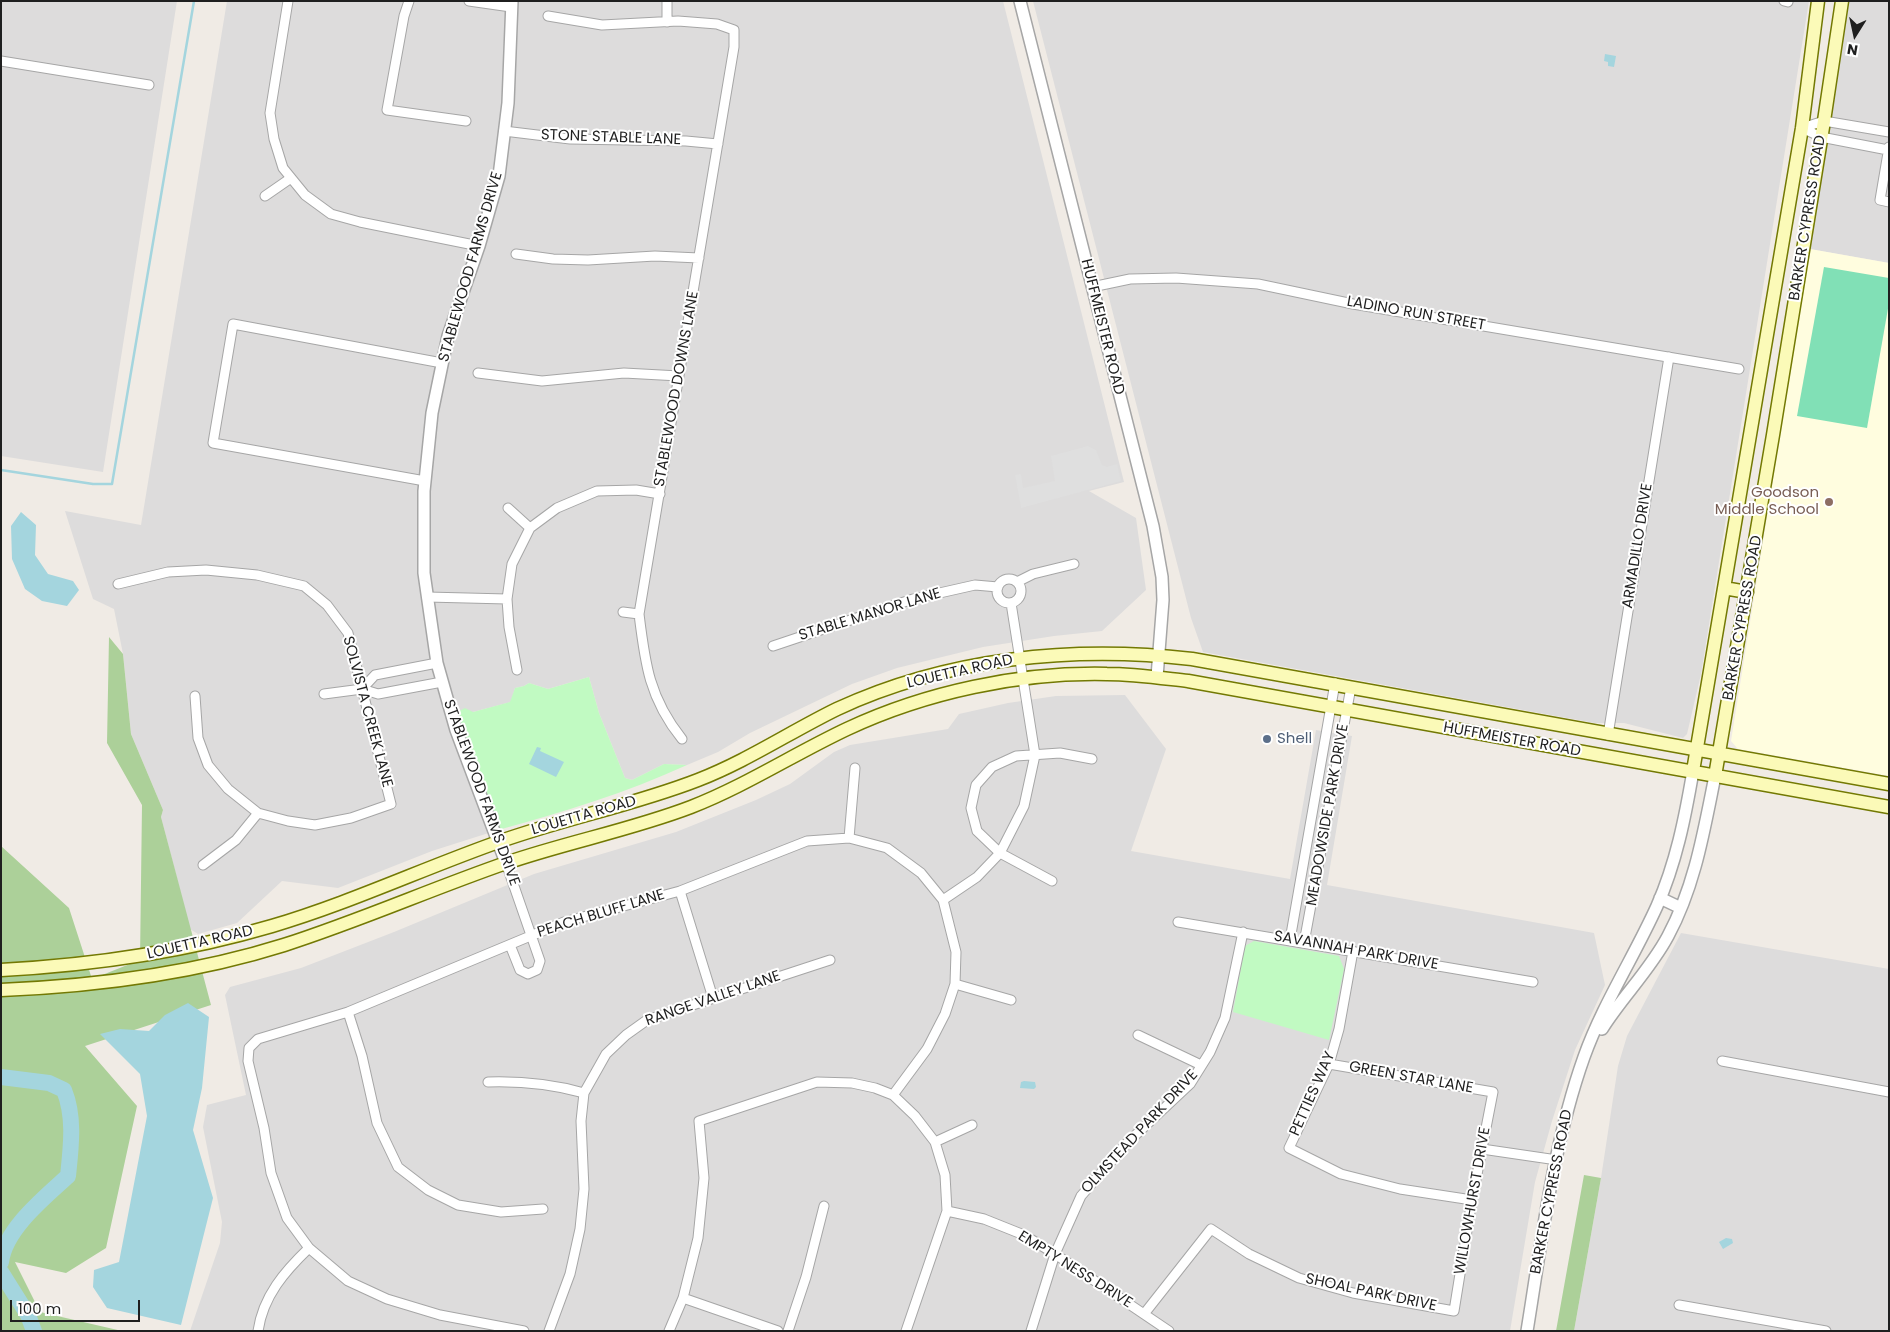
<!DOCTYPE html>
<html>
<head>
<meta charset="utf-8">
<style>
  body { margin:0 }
  #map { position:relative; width:1890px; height:1332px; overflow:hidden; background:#f0ebe5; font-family:Poppins,sans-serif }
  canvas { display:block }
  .frame { position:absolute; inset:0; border:2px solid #1f1f1f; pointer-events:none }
  .north { position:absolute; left:1830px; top:10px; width:50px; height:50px; -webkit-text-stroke:4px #fff; paint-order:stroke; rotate:190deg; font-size:14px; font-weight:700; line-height:20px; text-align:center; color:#1f1f1f }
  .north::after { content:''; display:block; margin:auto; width:18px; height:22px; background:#1f1f1f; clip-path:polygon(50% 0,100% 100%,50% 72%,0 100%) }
  .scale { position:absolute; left:10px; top:1300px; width:130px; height:22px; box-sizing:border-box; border:2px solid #1f1f1f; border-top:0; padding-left:6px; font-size:15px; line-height:18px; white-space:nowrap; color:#1f1f1f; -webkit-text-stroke:4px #fff; paint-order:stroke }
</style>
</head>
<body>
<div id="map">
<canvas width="1890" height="1332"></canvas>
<div class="frame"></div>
<div class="north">N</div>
<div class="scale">100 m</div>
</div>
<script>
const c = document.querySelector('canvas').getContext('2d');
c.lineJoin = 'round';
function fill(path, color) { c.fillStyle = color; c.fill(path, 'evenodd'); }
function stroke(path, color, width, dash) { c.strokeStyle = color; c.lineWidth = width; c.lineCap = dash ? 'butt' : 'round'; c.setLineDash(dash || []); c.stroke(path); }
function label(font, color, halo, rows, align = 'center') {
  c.font = font + ' Poppins,sans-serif'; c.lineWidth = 4; c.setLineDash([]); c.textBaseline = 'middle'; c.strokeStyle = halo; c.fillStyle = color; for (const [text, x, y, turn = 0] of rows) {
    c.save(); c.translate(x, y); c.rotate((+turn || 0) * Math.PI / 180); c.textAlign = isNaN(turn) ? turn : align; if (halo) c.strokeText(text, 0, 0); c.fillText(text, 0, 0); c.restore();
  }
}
fill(new Path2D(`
  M1,1H177L103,472L1,456Z
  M227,1H1003L1124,482L1089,491L1136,518L1146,590L1102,631L1054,636L983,647L897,668L852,684L750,733L718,752L687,765L664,764L632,780L625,778L599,713L589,677L548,689L529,683L524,686L515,688L511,702L473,712L498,830L432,851L338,888L282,881L237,923L198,934L190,929L161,817L163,810L131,734L123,654L114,609L93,599L65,511L141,525Z
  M1033,1H1809L1701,674L1687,734L1683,738L1624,723H1595L1203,652L1191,618Z
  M1849,1H1889V263L1810,249Z
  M1125,695L1166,749L1131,851L1290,879L1316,730L1352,736L1327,885L1594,933L1605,985L1575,1050L1552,1121L1535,1182L1510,1331H190L220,1243L222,1222L203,1127L207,1105L246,1095L225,995L230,987L301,968L394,932L534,874L676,832L756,800L790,784L834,752L850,745L948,729L959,714L1008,703L1056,696Z
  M1681,933L1889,969V1331H1574L1601,1178L1618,1066L1627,1036Z`), '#dddcdc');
fill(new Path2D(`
  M1810,249L1889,263V776L1738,749L1731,741Z`), '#fffddf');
fill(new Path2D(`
  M109,637L123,654L131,734L163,810L161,817L211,1005L85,1046L137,1106L106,1248L66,1273L15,1262L40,1312L122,1331H1V846L69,908L92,979L140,960L142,805L107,743Z
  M1584,1175L1601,1178L1574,1331H1556Z`), '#acd099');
fill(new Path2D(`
  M589,677L599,713L625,778L632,780L664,764L687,765C626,793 563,812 498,830L455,713L465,708L473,712L510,702L515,688L524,686L529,683L548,689Z
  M1254,941L1339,956L1344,969L1329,1040L1233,1012L1245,946Z`), '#c1fac2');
fill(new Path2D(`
  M1824,267L1889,278V303L1867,428L1797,416Z`), '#81e0b6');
fill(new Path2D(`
  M1088,446L1096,450L1102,465L1107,467L1117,464L1121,481L1021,508L1015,475L1021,474L1023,488L1055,481L1051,456Z`), '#dfdfdf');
fill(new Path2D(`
  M1605,54L1616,56L1614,67L1608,66V62L1604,61Z
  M21,512L36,525L35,555L48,574L73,581L79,590L67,606L42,601L25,589L12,559L11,526Z
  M537,747L541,748L540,751L564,762L556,777L529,764Z
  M188,1003L209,1017L202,1088L193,1130L213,1198L181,1325L107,1308L93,1287L94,1270L119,1262L147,1116L140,1074L100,1034L120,1029L149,1031L165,1015Z
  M1024,1081L1035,1082L1036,1087L1034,1089L1020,1088L1021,1082Z
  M1726,1238L1732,1239L1733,1243L1723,1249L1719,1242Z`), '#a4d5de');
stroke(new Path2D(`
  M1,470L93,484H112L194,1`), '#a4d5de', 2.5);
stroke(new Path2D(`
  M1,1077L49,1083L64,1090C75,1117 71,1147 68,1176C45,1197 5,1229 1,1262
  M1,1272L28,1315L34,1331`), '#a4d5de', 16);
const minor = new Path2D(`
  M288,1L270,113L274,139L283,168L305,195L331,214L360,222L479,246
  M409,1L404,16L387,110L466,121
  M469,1L511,7
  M667,1V22
  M1784,1L1788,2
  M548,16L602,25L678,21L717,24L734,30V47L639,614C645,663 649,698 682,739
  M1,61L149,85
  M1802,128L1821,137L1888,150
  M1802,128L1824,121L1889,132
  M504,131L570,139L686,141L718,144
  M1889,147L1880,200L1889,202
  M265,196L291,178
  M516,254L553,259L588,260L655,256L699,258
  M1092,287L1130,279L1176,278L1258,284L1353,304L1739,369
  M478,373L542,381L624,373L679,376
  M425,481L213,443L233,324L442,363
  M508,508L530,528
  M997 591a12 12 0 1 1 24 0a12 12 0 1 1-24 0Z
  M1017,582L1033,574L1074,564
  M118,584L168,572L206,570L257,575L304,586L327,605L348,633L391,804L351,818L315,825L288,821L258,813L228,789L208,765L198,738L195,696
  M427,597L507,599
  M623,612L639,614
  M773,646L913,599L975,585L998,587
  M517,670L509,627L507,599L512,564L530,528L557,508L597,491L636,490L660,494
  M362,689L375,675L437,663
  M324,694L362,689L378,694L442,682
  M1608,735L1669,357
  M849,838L855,768
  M506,863L540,961L537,970L528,974L520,970L510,945
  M203,865L236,840L258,813
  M1052,881L1000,853L977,831L971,808L976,785L992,767L1016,756L1060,753L1092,759
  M680,891L713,998
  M943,900L977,877L1000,853L1024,806L1035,755L1011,603
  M1178,922L1533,982
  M1290,940L1335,683
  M1304,943L1351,687
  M1353,951L1339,1029L1329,1064L1289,1148L1341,1174L1400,1189L1472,1200
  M955,984L1011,1000
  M348,1012L362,1056L377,1123L398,1167L428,1190L458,1205L501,1212L543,1209
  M1138,1035L1201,1065
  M1722,1061L1889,1092
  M488,1082C521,1081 552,1084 584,1093
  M935,1142L972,1125
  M1482,1149L1557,1160
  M947,1211L984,1219L1024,1235L1055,1254L1169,1331
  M683,1298L778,1331
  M1679,1305L1826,1331
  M1144,1314L1211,1229L1249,1254L1299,1278L1353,1293L1454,1311L1472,1200L1493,1092L1329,1064
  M258,1331C263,1296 285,1271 309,1248
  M524,1331L440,1315L387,1299L348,1281L309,1248L287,1218L271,1173L264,1128L248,1061L249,1048L258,1039L348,1012L564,922L680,891L807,841L849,838L887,848L921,873L943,900L956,952L955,984L945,1014L927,1049L893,1095
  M549,1331L570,1274L580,1229L584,1189L581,1121L584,1093L606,1054L626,1035L647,1020L830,960
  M669,1331L683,1298L698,1238L704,1178L699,1121L817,1082L852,1083L875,1088L893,1095L915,1116L935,1142L945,1175L947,1211L906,1331
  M788,1331L806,1277L824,1206
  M1031,1331L1055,1254L1081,1196L1127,1143L1190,1084L1210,1052L1225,1018L1243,932`);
const tertiary = new Path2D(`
  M1020,1L1153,526L1162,577L1163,600L1157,677
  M506,863L456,730L437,663L424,573V491L432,413L448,336L479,246L499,176L508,103L512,1
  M1660,898L1681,908
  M1602,1029C1622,997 1650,970 1668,936C1695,886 1704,830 1715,776
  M1527,1331C1542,1239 1553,1144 1584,1057C1603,1004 1634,957 1657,906C1676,863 1685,818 1693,771`);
const secondary = new Path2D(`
  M1724,588L1747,592
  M1693,771L1802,128L1818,1
  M1715,776L1773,435L1824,121L1842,1
  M1,970C93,965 184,952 272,926C350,903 424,868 501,841C566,818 634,805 698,780C747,761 790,732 837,709C947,658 1072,645 1192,659L1889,784
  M1,990C97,986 192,974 284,945C359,921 431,889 506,863C567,842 631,830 691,807C745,786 794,754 847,729C926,692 1020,672 1107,674C1134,674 1161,678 1188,681L1889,807`);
stroke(minor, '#a6a6a6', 11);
stroke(tertiary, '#a6a6a6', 14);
stroke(secondary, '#737903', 15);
stroke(minor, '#fff', 9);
stroke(tertiary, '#fff', 11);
stroke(secondary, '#fbfab8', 12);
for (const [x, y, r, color] of [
  [1829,502,5,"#8d6e63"],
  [1267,739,5,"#5c6f8a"]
]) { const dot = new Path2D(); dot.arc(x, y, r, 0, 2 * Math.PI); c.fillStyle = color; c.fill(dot); stroke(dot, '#fff', 2); }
label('15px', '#1f1f1f', '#fff', [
  ["STONE STABLE LANE",611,138,2],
  ["BARKER CYPRESS ROAD",1808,218,-81],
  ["STABLEWOOD FARMS DRIVE",471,267,-74],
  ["LADINO RUN STREET",1416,314,10],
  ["HUFFMEISTER ROAD",1102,327,76],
  ["STABLEWOOD DOWNS LANE",677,389,-80],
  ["ARMADILLO DRIVE",1638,546,-81],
  ["STABLE MANOR LANE",870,615,-17],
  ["BARKER CYPRESS ROAD",1743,618,-80],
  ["LOUETTA ROAD",960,672,-13],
  ["SOLVISTA CREEK LANE",367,712,75],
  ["HUFFMEISTER ROAD",1512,740,10],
  ["STABLEWOOD FARMS DRIVE",481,793,70],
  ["MEADOWSIDE PARK DRIVE",1328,815,-80],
  ["LOUETTA ROAD",584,816,-16],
  ["PEACH BLUFF LANE",601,914,-17],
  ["LOUETTA ROAD",200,943,-13],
  ["SAVANNAH PARK DRIVE",1356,951,10],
  ["RANGE VALLEY LANE",713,999,-19],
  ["GREEN STAR LANE",1411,1078,10],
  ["PETTIES WAY",1313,1094,-66],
  ["OLMSTEAD PARK DRIVE",1140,1132,-47],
  ["BARKER CYPRESS ROAD",1552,1192,-79],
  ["WILLOWHURST DRIVE",1473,1201,-80],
  ["EMPTY NESS DRIVE",1075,1270,32],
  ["SHOAL PARK DRIVE",1371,1293,12]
]);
label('15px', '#785e54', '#fff', [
  ["Goodson",1819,493],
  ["Middle School",1819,510]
], 'right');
label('15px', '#4e5e75', '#fff', [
  ["Shell",1277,739]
], 'left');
</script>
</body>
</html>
